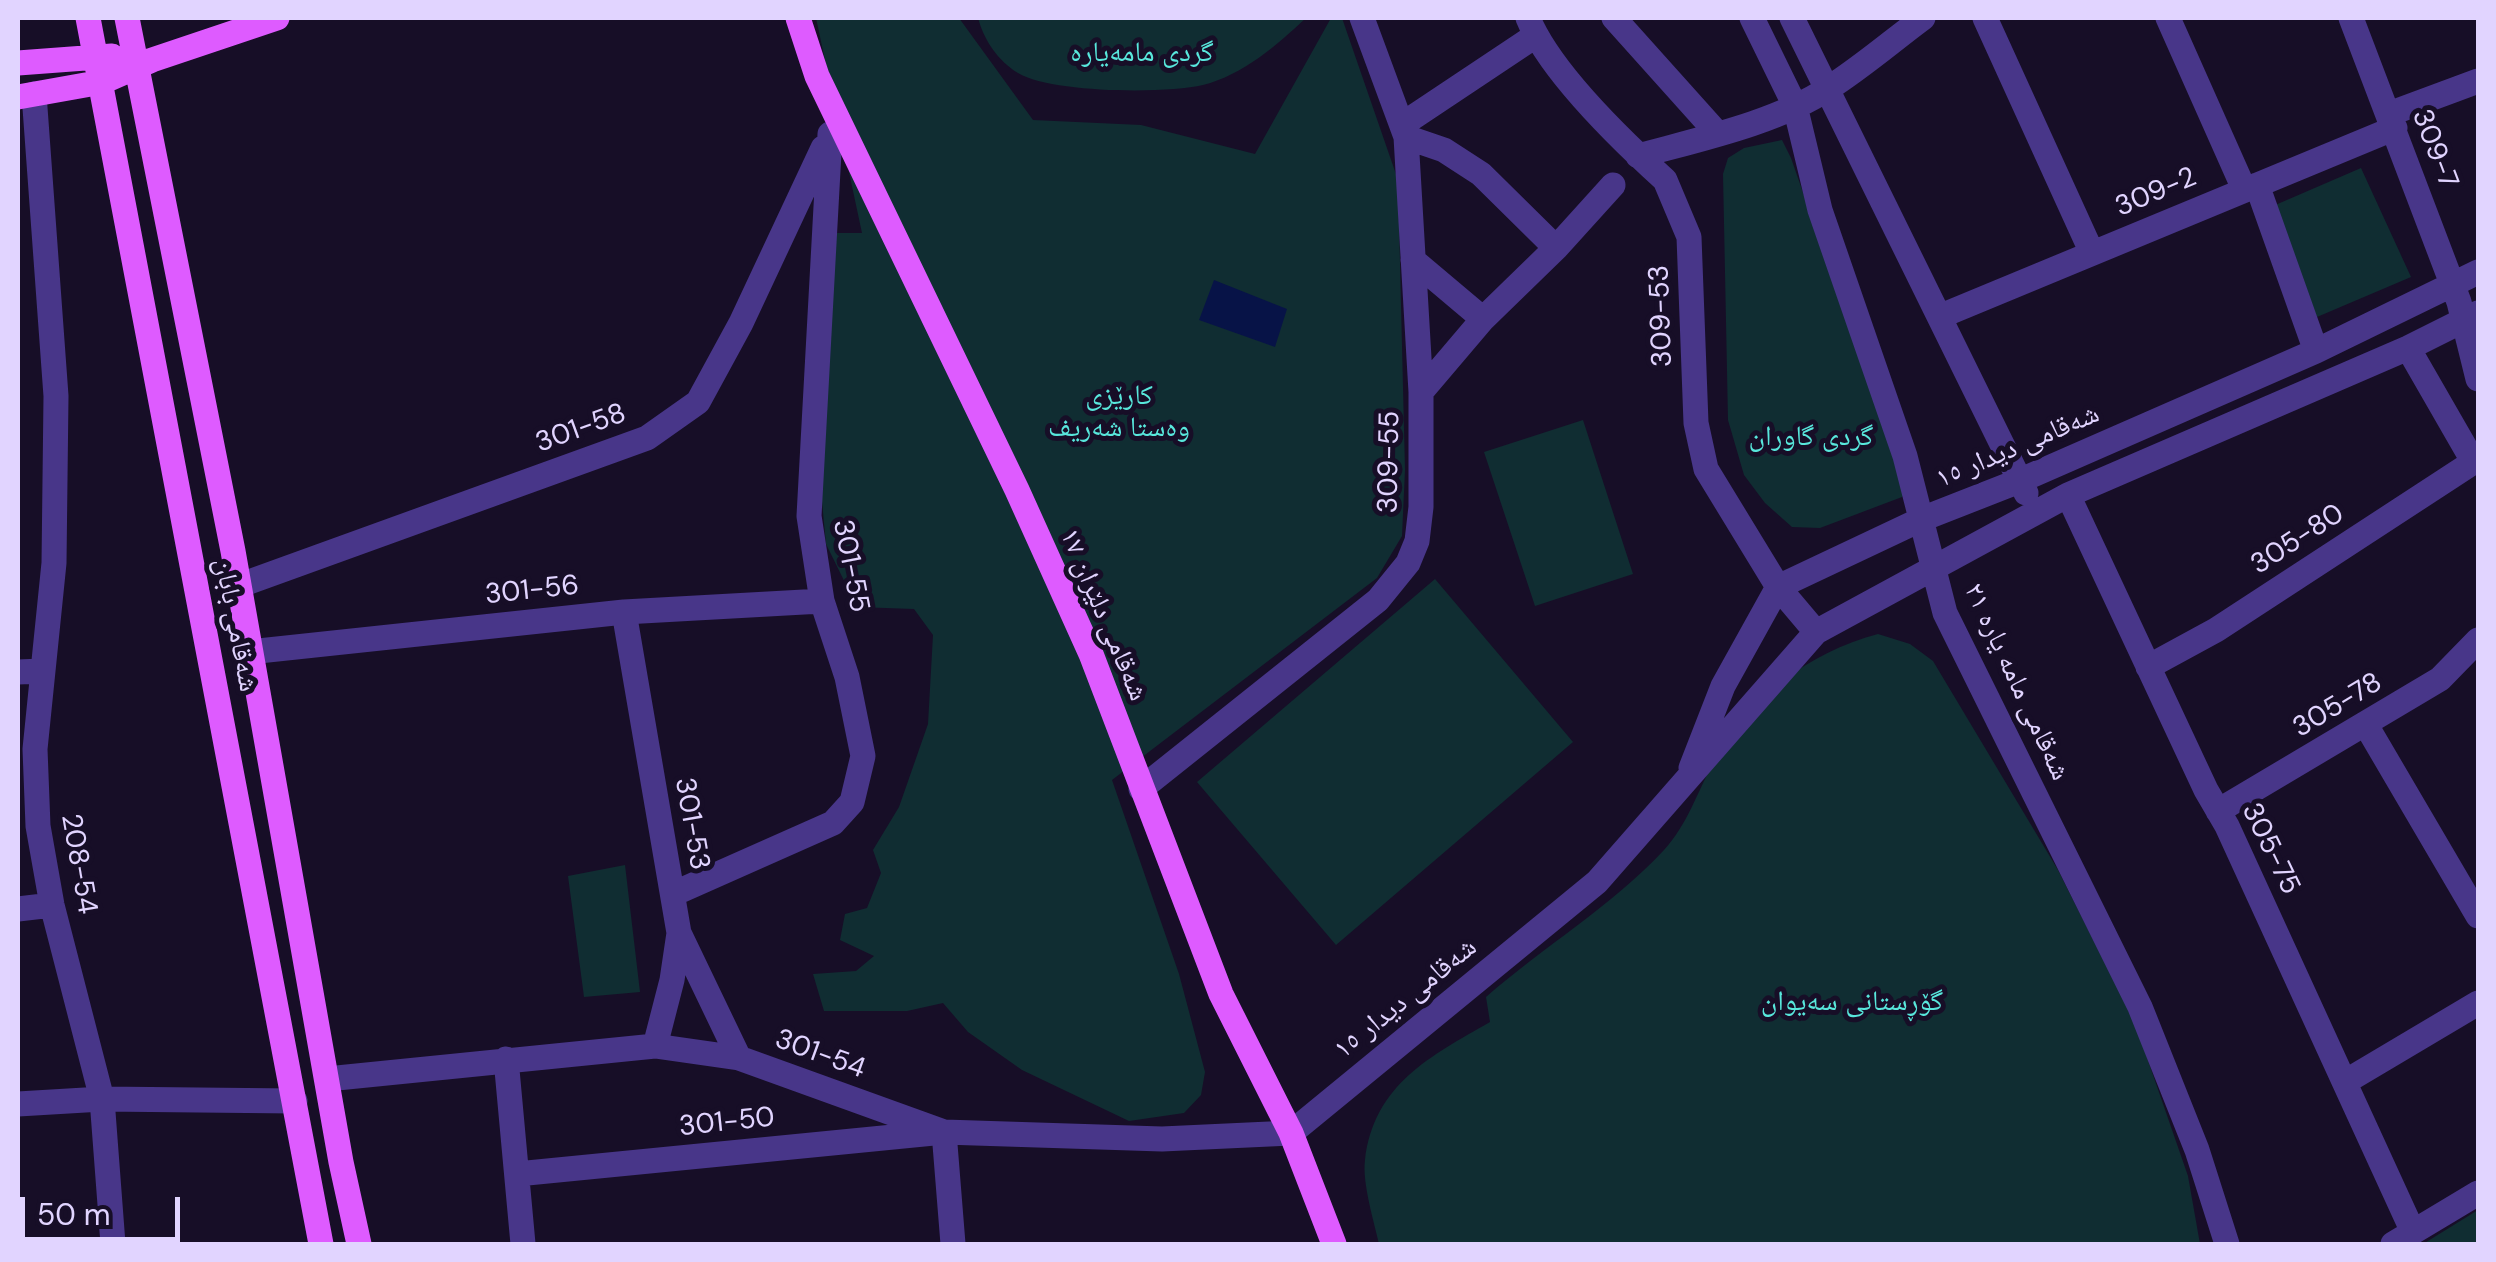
<!DOCTYPE html>
<html>
<head>
<meta charset="utf-8">
<style>
  body { margin:0 }
  #map { position:relative; width:2496px; height:1262px; overflow:hidden; background:#170e27; font-family:"DM Sans",sans-serif }
  canvas { display:block }
  .frame { position:absolute; inset:0; border:20px solid #e1d4ff; pointer-events:none }
  .scale { position:absolute; left:20px; top:1197px; width:160px; height:45px; box-sizing:border-box; border:5px solid #e1d4ff; border-top:0; padding-left:12px; font-size:30px; line-height:35px; white-space:nowrap; color:#e1d4ff; -webkit-text-stroke:8px #170e27; paint-order:stroke }
</style>
</head>
<body>
<div id="map">
<canvas width="2496" height="1262"></canvas>
<div class="frame"></div>
<div class="scale">50 m</div>
</div>
<script>
const c = document.querySelector('canvas').getContext('2d');
c.lineJoin = 'round';
function fill(path, color) { c.fillStyle = color; c.fill(path, 'evenodd'); }
function stroke(path, color, width, dash) { c.strokeStyle = color; c.lineWidth = width; c.lineCap = dash ? 'butt' : 'round'; c.setLineDash(dash || []); c.stroke(path); }
function label(font, color, halo, rows, align = 'center') {
  c.font = font + ' "DM Sans","Noto Naskh Arabic",sans-serif'; c.lineWidth = 10; c.setLineDash([]); c.textBaseline = 'middle'; c.strokeStyle = halo; c.fillStyle = color; for (const [text, x, y, turn = 0] of rows) {
    c.save(); c.translate(x, y); c.rotate((+turn || 0) * Math.PI / 180); c.textAlign = isNaN(turn) ? turn : align; if (halo) c.strokeText(text, 0, 0); c.fillText(text, 0, 0); c.restore();
  }
}
fill(new Path2D(`
  M816,18H959L1033,120L1141,125L1255,154L1331,18H1342L1398,180L1405,470L1402,536L1377,578L1112,780L1179,974L1205,1072L1201,1095L1184,1113L1129,1121L1022,1070L968,1032L943,1003L907,1011H824L813,974L856,971L874,956L840,940L845,914L867,908L881,873L873,850L899,807L928,724L933,635L914,609L857,607L826,544L819,470L833,233H862Z
  M978,18H1306C1277,45 1243,75 1203,85C1165,94 1051,93 1018,73C998,61 984,40 978,18Z
  M1782,140L1791,158L1907,491L1902,497L1820,528L1792,527L1765,503L1744,475L1728,420L1723,174L1728,158L1744,148Z
  M2361,168L2411,277L2317,317L2266,209Z
  M1583,420L1633,574L1535,606L1484,452Z
  M1435,579L1573,742L1336,945L1197,782Z
  M1878,634L1910,644L1933,661L2058,870L2135,1023L2188,1176L2200,1244H1379C1374,1221 1362,1183 1365,1160C1374,1084 1431,1056 1490,1022L1486,997C1544,946 1611,907 1664,850C1687,825 1697,793 1713,763C1748,700 1808,652 1878,634Z
  M625,865L640,992L584,997L568,876Z
  M2478,1210V1244H2423Z`), '#102d32');
fill(new Path2D(`
  M1214,280L1287,309L1275,347L1199,320Z`), '#071347');
stroke(new Path2D(`
  M1528,18C1550,72 1621,140 1665,180L1689,237L1696,423L1706,469L1778,587L1816,632
  M1614,18L1718,134
  M1752,18L1795,106L1820,210L1905,456L1945,613L2140,1007L2197,1150L2227,1244
  M1792,18L2026,493
  M1985,18L2092,253
  M2168,18L2244,189
  M2351,18L2459,302L2478,379
  M34,94L56,396L54,563L35,749L38,826L52,905L102,1099L113,1244
  M2389,114L2478,81
  M1403,124L1535,36
  M1406,137L1444,150L1481,174L1556,248
  M1638,156C1700,139 1776,123 1829,88C1862,67 1892,41 1923,18
  M2257,185L2316,351
  M1413,260L1483,319
  M1941,316L2395,128
  M2408,348L2473,461
  M1421,392L1483,319L1556,248L1613,185
  M2068,495L2206,790L2227,826L2413,1232
  M238,586L647,438L698,402L741,323L823,148
  M624,612L679,933L672,980L655,1046
  M249,652L624,612L822,601
  M2148,667L2216,630L2478,459
  M18,672L43,671
  M2366,725L2478,916
  M1691,768L1723,686L1778,587L1922,519L2019,481L2316,351L2478,272
  M1141,789L1378,600L1408,563L1417,541L1421,507V392L1406,137L1362,18
  M2218,811L2440,679L2478,640
  M673,894L833,823L852,802L863,756L847,677L822,601L809,516L830,134
  M18,909L52,905
  M679,933L739,1058
  M506,1059L523,1244
  M327,1079L655,1046L739,1058L944,1132L1162,1139L1291,1133L1597,882L1816,632L2068,495L2408,348L2478,313
  M2345,1082L2478,1003
  M18,1104L102,1099L295,1101
  M517,1174L944,1132L953,1244
  M2393,1244L2478,1193`), '#483689', 25);
stroke(new Path2D(`
  M88,18L321,1244
  M127,18L233,551L341,1162L359,1244
  M798,18L817,76L1017,490L1091,654L1221,994L1291,1133L1334,1244
  M18,63L112,56
  M18,97L102,82L152,60L277,18`), '#de5bff', 25);
label('28px', '#58e7dc', '#170e27', [
  ["گردی مامەیارە",1142,54],
  ["کارێزی",1119,397],
  ["وەستا شەریف",1119,429],
  ["گردی گاوران",1811,438],
  ["گۆڕستانی سەیوان",1852,1003]
]);
label('28px', '#e1d4ff', '#170e27', [
  ["309-7",2434,149,69],
  ["309-2",2156,193,-23],
  ["309-53",1662,316,-92],
  ["301-58",581,429,-20],
  ["شەقامی دیدار ١٥",2018,447,-23],
  ["309-55",1390,462,-89],
  ["305-80",2298,540,-33],
  ["301-55",850,566,79],
  ["301-56",532,591,-6],
  ["شەقامی دلێران ١٧",1103,615,67],
  ["شەقامی بابان",235,625,79],
  ["شەقامی مامە یارە ٢١",2016,682,65],
  ["305-78",2338,706,-31],
  ["301-53",691,824,80],
  ["305-75",2270,849,64],
  ["208-54",78,864,80],
  ["شەقامی دیدار ١٥",1406,999,-39],
  ["301-54",820,1055,20],
  ["301-50",727,1123,-6]
]);
</script>
</body>
</html>
